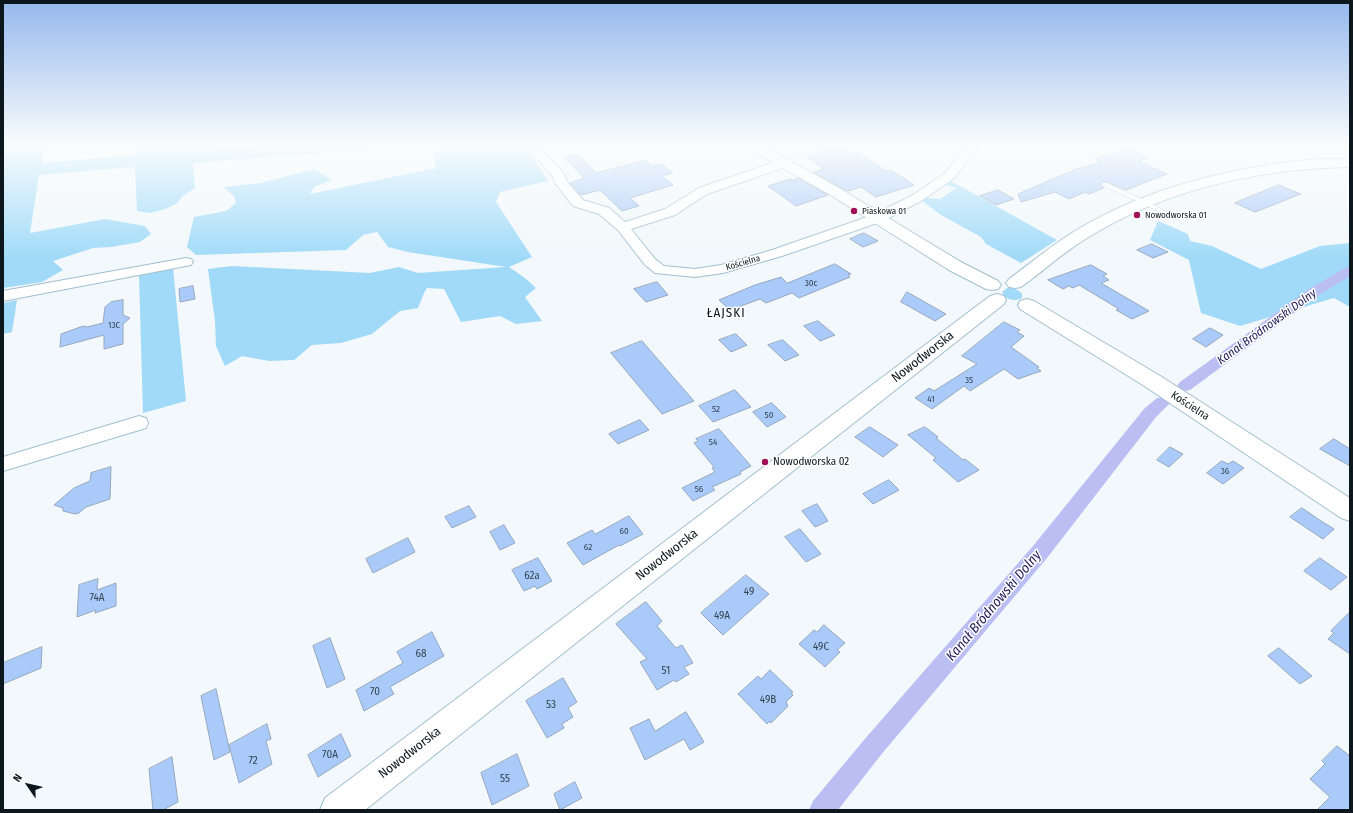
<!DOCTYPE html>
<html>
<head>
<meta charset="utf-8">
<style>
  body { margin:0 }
  #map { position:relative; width:1353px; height:813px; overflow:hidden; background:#f2f8fb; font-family:"Fira Sans Condensed",sans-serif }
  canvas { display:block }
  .frame { position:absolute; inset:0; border:4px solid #0b171c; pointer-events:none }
  .north { position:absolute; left:8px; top:765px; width:40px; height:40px; -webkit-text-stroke:3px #fff; paint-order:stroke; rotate:304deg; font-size:11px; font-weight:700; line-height:16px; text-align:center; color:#0b171c }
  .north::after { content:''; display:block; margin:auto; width:14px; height:18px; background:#0b171c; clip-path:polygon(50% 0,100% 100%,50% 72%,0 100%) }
</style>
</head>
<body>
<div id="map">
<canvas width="1353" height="813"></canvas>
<div class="frame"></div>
<div class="north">N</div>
</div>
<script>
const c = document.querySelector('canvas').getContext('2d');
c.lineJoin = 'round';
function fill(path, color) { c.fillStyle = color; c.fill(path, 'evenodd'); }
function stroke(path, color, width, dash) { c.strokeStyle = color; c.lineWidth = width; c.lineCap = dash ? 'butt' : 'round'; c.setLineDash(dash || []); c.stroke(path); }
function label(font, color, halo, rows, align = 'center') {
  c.font = font + ' "Fira Sans Condensed",sans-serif'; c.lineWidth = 3; c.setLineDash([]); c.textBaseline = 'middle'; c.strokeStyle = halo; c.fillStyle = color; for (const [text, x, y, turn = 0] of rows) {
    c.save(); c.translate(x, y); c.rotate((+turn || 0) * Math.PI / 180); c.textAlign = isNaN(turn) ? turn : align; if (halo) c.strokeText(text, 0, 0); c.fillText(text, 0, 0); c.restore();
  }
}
fill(new Path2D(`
  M3,146H45L42,163L135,155V146H216L217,149L262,146H404L193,163L195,188L183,196L176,204L165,209L150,213L137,211L135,167L39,175L30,233L105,219L145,226L151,234L140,242L111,247L93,248L53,261L63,270L42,282L3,288Z
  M450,146H525L548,181L500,192L496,202L532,257L509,267L525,278L536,288L525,297L542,321L516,324L500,316L461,322L444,289L427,288L424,293L418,308L400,311L372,334L341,343L312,345L294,360L269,361L242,356L225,366L216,346L215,321L208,269L232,266L370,273L399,267L418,273L506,267L408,252L388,247L377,232L363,235L346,250L196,255L187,247L194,217L226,211L236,203L234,196L223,187L261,183L314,169L332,180L314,187L310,194L436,168L434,153Z
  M951,181L1057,240L1021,263L986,244L981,237L941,215L921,200L926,198L940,199L956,188L945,185Z
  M1158,221L1188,234L1190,241L1212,246L1261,269L1320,246L1350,243V307L1334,298L1240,326L1201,313L1189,260L1150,240Z
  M173,268L186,401L143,413L139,275Z
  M1007,288C1013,288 1018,289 1022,294V298C1015,302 1005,300 1002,292Z
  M17,300L12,332L3,334V303Z`), '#a0daf8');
fill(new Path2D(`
  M1350,267V276L1316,297L1190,390L1185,391L1180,390L1177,386L1180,382L1306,291L1345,268Z
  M1163,397L1169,398L1171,402L1156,417L1047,558L880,756L838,810H809L813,801L864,740L1033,546L1144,409L1157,398Z`), '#babef2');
const building = new Path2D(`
  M838,146L852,155L858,153L863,155L886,171L891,170L914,185L876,197L861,187L848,191L845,190L814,172L824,169L807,157Z
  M1130,149L1149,158L1138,161L1167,174L1126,190L1107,182H1102L1100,185L1104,188L1089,194L1085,192L1069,199L1055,192L1021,202L1018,194L1076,169L1101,162L1095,159Z
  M578,154L596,173L645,160L652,166L661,164L673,173L662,176L673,185L630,198L639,206L622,211L600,190L581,195L570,183L584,178L564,157Z
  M798,178L828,195L796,206L768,186L790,179L793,180Z
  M1279,185L1301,194L1255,212L1235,203Z
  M998,190L1014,199L996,205L980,196Z
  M864,233L878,241L863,247L850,239Z
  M1152,244L1168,252L1153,258L1137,250Z
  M835,264L851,274L848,275L850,277L799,298L792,293L766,303L760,299L730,310L719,300L755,285L781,277L787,283Z
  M1091,265L1107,274L1103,276L1109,280L1101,283L1149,311L1132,319L1116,310L1119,309L1079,285L1073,288L1069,286L1063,289L1048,280Z
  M657,282L668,295L646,302L634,289Z
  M193,286L195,299L180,302L179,289Z
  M907,292L946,314L935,321L901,302Z
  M123,300V315L130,318L123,324V344L104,349V335L60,347L61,334L83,326L87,327L103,323L105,307L111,302Z
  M818,321L835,335L820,341L804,326Z
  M1004,322L1020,330L1017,332L1024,336L1011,347L1039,367L1037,368L1041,371L1018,379L1004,369L970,391L964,386L932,409L915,398L929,388L934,391L977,364L962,356Z
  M1210,328L1223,335L1206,347L1193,339Z
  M736,334L747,345L731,352L719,340Z
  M783,340L799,355L785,361L768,345Z
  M642,341L687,393L694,401L662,414L611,353Z
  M735,390L751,407L713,422L699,406Z
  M772,403L786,417L767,427L753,412Z
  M640,420L649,430L618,444L609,434Z
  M870,427L898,445L883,457L855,437Z
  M925,427L938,437L936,438L963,460L965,459L979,470L958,482L933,460L936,458L908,435Z
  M719,429L751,466L740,472L741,474L712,487L715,490L693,501L682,488L715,472L712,468L714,467L694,443L698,441L696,439Z
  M1334,439L1350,449V466L1320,449Z
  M1170,447L1183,454L1169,467L1157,460Z
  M1222,461L1228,464L1233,461L1244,468L1223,484L1207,473Z
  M111,467L110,499L86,507L79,513L75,514L63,511V508L54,505L74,488L90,481L91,473Z
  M889,480L899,490L873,504L863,494Z
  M817,504L828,521L815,527L802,511Z
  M469,506L476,517L452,528L445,517Z
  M1302,508L1321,521L1334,529L1323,539L1290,517Z
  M629,516L643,534L620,546L619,545L583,565L567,543L592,530L595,534Z
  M504,525L515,543L500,550L490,532Z
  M800,529L821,554L806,562L785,537Z
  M408,538L415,552L373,573L366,559Z
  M538,558L552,581L537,589L535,586L524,591L512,570Z
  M1320,558L1347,577L1331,590L1304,571Z
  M746,575L769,594L723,635L701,613Z
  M98,579L97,590L116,583V606L95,613L96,610L77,617L79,585Z
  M646,602L662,621L657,626L676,648L682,645L693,663L684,667L689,674L676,682L674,680L657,690L640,662L647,659L616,624Z
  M1350,612V654L1328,639L1334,633L1331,631Z
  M824,625L845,643L837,650L840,652L825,667L799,644L814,630L817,632Z
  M432,632L444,656L390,687L394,694L364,711L356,690L403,663L397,652Z
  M330,638L345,679L327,688L313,646Z
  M42,647L41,668L3,684V663Z
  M1279,648L1312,676L1300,684L1268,656Z
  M770,670L793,692L791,693L793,695L786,702L788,706L771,723L770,721L767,724L738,694L758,676L761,679Z
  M563,678L577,702L568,708L573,717L562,724L564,728L547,738L526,701Z
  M216,689L230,752L214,760L201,696Z
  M686,712L704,742L690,750L684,739L645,760L630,728L649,719L655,731Z
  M267,724L271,739L266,741L272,764L239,783L229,745Z
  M341,734L351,756L318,777L308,755Z
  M1337,746L1350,756V810H1317L1330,797L1310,779L1325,764L1322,761Z
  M517,754L529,786L492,805L481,773Z
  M172,757L178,802L163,810H153L149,769Z
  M575,782L582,798L560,810L554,794Z`);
fill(building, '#aacbf9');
stroke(building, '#95a7be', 1);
const lane = new Path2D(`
  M801,155L806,156L787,164L782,163Z
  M1102,183H1106L1144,200L1147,201L1167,212L1162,213L1102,185Z`);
const street = new Path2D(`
  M967,146H979L953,179L921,201L883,221L782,256L723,273L695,277L655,273L645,265L618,230L599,214L573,206L556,184L552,175L532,153L534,151H542L562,171L568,183L583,200L609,208L625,222L665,209L699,188L781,160H789L791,163L789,166L707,194L675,215L631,229L655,259L664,266L695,269L721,265L772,250L873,215L913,195L945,173Z
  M186,258L191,259L193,262L191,265L3,301V291Z
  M139,416L146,418L148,423L146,428L3,471V457Z`);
const secondary = new Path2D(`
  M747,146H763L839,188L961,262L998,281L1001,285L998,289L992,290L986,289L949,270L829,194L749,149Z
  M1316,159H1350V167C1258,169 1166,189 1087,238C1064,252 1043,271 1021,287L1015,288L1009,287L1006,283L1009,279C1031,263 1052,245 1075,231C1148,187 1232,167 1316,159Z
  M997,294L1004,296L1006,300L1004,304L365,810H320L325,798L990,296Z
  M1027,299L1034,301L1162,377L1350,498V521L1341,518L1146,387L1020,309L1018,305L1020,301Z`);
stroke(lane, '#a1bfcf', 1);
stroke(street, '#a1bfcf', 2);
stroke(secondary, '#a1bfcf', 2);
fill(lane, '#fff');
fill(street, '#fff');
fill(secondary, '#fff');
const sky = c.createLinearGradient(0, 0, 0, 259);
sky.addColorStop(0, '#95b8ec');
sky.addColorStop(0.56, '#f9fcfd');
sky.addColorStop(1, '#f9fcfd00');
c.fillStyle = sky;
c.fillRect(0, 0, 1353, 259);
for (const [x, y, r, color] of [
  [854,211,4,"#a11159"],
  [1137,215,4,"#a11159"],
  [765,462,4,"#a11159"]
]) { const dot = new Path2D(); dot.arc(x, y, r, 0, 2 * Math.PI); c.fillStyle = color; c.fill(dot); stroke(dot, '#fff', 1.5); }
label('9px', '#0b171c', '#fff', [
  ["Piaskowa 01",862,211],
  ["Nowodworska 01",1145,215]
], 'left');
label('9px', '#0b171c', '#fff', [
  ["Kościelna",743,263,-16]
]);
label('9px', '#334453', null, [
  ["30c",811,283],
  ["13C",114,325],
  ["35",969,380],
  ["41",931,399],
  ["52",716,409],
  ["50",769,415],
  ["54",713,442],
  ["36",1225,471],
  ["56",699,489],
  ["60",624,531],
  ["62",588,547]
]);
label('11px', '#0b171c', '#fff', [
  ["Kościelna",1190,406,33]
]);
label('11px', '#0b171c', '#fff', [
  ["Nowodworska 02",773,462]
], 'left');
label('11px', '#334453', null, [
  ["62a",532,576],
  ["49",749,592],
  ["74A",97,598],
  ["49A",722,616],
  ["49C",821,647],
  ["68",421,654],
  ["51",666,671],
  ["70",375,692],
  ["49B",768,700],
  ["53",551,705],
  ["70A",330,755],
  ["72",253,761],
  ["55",505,779]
]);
label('italic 12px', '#26205d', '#fff', [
  ["Kanał Bródnowski Dolny",1267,327,-36]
]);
c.letterSpacing = '1px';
label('13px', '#0b171c', '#fff', [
  ["ŁAJSKI",726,313]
]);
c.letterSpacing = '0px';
label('13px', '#0b171c', '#fff', [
  ["Nowodworska",923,357,-38],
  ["Nowodworska",667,555,-38],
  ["Nowodworska",410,753,-38]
]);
label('italic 14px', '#26205d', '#fff', [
  ["Kanał Bródnowski Dolny",994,606,-50]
]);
</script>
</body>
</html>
